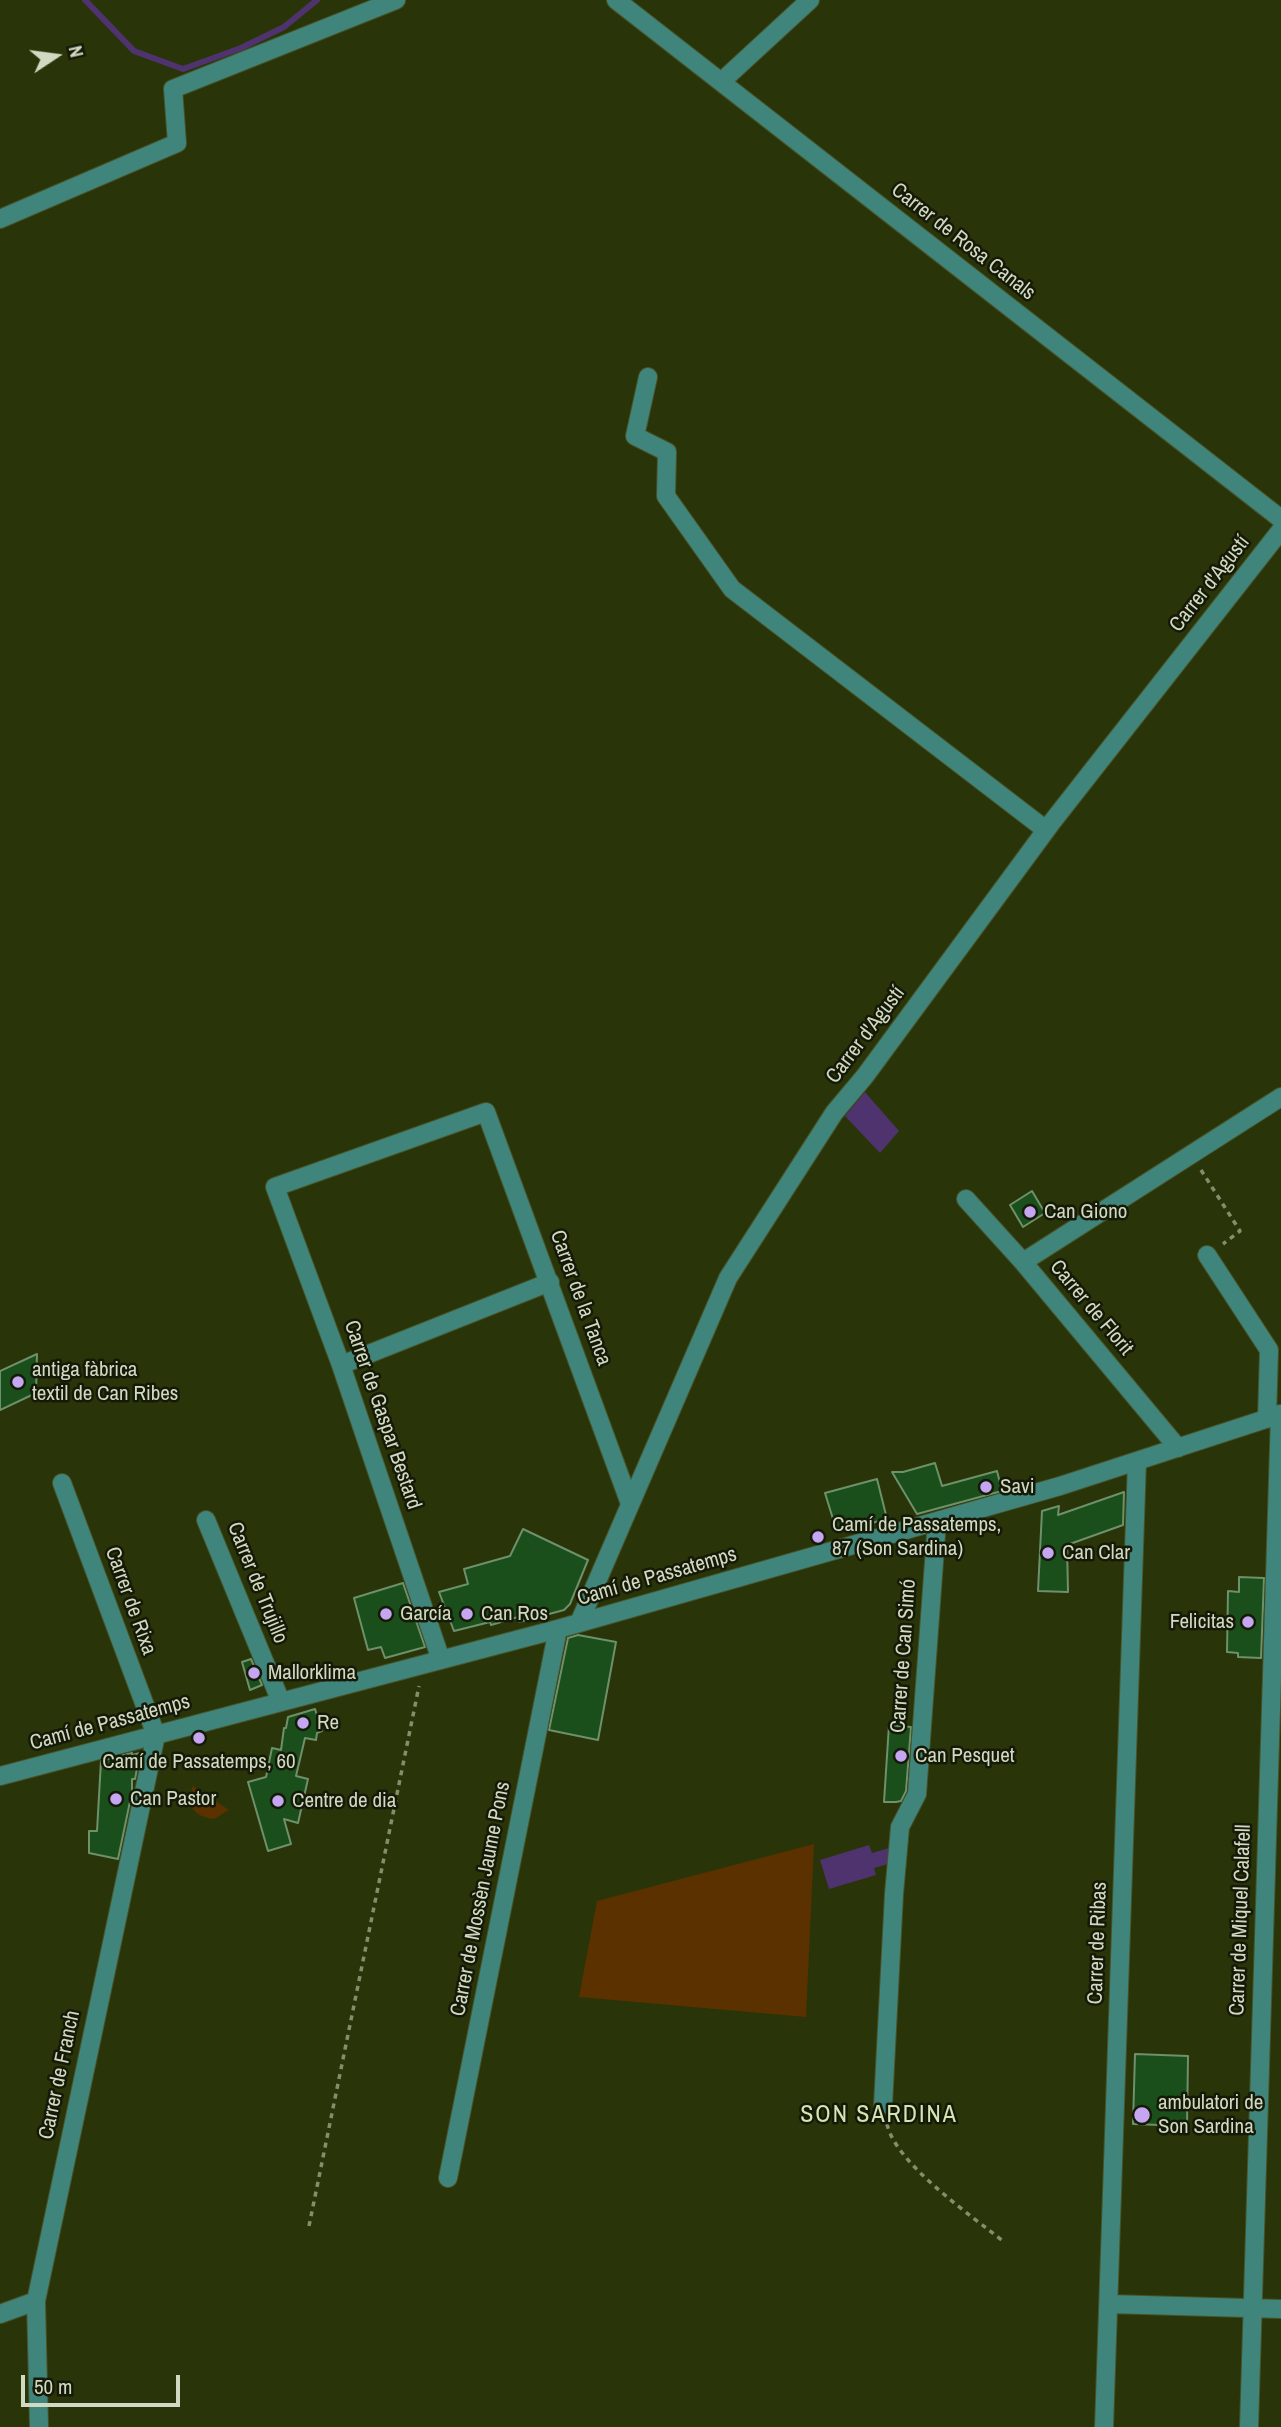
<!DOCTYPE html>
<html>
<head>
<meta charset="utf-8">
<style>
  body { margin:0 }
  #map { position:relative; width:1281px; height:2427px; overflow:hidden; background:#293508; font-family:"Archivo Narrow",sans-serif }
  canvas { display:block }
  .north { position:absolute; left:21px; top:21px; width:70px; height:70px; -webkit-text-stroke:5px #151a08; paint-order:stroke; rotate:77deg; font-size:19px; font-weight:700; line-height:28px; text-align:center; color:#d0d9c1 }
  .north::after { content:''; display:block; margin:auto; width:24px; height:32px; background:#d0d9c1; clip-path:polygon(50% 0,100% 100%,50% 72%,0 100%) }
  .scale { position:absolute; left:21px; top:2375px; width:159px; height:32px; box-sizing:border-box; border:4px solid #d0d9c1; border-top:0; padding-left:9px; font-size:21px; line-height:24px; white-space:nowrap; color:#d0d9c1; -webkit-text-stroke:5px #151a08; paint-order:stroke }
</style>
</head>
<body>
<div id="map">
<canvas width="1281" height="2427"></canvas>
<div class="north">N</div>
<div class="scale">50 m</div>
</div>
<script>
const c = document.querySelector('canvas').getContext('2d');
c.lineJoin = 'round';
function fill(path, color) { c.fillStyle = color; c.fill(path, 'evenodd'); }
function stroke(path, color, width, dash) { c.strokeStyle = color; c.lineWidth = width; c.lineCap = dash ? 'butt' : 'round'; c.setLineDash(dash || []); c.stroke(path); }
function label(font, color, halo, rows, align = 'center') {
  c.font = font + ' "Archivo Narrow",sans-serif'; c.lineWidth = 5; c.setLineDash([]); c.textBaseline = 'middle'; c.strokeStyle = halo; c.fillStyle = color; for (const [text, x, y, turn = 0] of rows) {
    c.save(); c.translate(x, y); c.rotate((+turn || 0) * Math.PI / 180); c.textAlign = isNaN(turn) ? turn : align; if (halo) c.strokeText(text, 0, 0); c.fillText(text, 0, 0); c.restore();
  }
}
fill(new Path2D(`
  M193,1786L229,1810L214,1819C200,1817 193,1813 188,1799Z
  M814,1844L806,2017L579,1997L597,1901Z`), '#5b3100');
fill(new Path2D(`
  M865,1092L899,1131L880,1153L845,1116Z
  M869,1845L872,1853L889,1848L888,1864L874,1868L876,1875L829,1889L820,1860Z`), '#4e336e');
stroke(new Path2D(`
  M85,0L134,51L183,69L241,48L284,27L317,0`), '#4e336e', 6);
const building = new Path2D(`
  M1032,1191L1045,1213L1023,1227L1010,1205Z
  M37,1354L36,1393L0,1410V1371Z
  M935,1463L942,1486L997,1471L1002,1491L917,1514L892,1472H903Z
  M877,1479L887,1519L837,1532L825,1493Z
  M1124,1492L1123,1525L1067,1545L1068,1592L1038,1591L1042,1511L1059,1506L1058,1515Z
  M523,1529L588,1560L570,1604L564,1610L519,1622L518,1617L491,1625L490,1622L454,1631L439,1592L468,1584L464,1569L510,1556Z
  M1239,1577L1264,1578L1261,1658L1238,1657V1653L1227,1652L1228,1591L1239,1592Z
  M403,1583L425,1647L385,1658L381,1647L368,1650L354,1598Z
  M578,1635L616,1642L598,1740L549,1730L568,1638Z
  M251,1659L262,1685L250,1690L242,1662Z
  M315,1709L322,1731L317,1733L316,1740L305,1738L296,1776L308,1779L298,1823L284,1819L291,1844L268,1851L248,1782L266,1777L272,1748L281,1750L284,1728H286L288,1717Z
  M889,1725L911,1727L906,1791L901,1801L896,1802H884Z
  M132,1753V1755L140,1753L135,1779H132V1792L118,1859L89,1853V1831H97L101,1761Z
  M1135,2054L1188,2056L1187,2126L1133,2124Z`);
fill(building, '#1a4e1a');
stroke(building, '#6e906b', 2);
const minor = new Path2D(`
  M616,0L1281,519
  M721,82L810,0
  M0,219L177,143L173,89L396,0
  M648,377L635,436L667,452L666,496L732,589L1046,830
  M966,1199L1023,1262L1178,1448
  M1207,1255L1269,1350L1267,1419
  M1023,1262L1281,1097
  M341,1365L550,1282
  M206,1520L281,1702
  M579,1623L728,1278L834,1113L865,1076L1052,822L1281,530
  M441,1660L341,1365L275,1187L486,1112L629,1501
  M0,1776L558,1629L1060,1486L1281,1414
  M883,2105L894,1894L900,1827L917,1794L937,1521
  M448,2178L558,1629
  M1109,2304L1281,2309
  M0,2314L36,2301
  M39,2427L36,2301L156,1735L62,1483
  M1104,2427L1137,1461
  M1249,2427L1280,1414`);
stroke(minor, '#475329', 20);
stroke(new Path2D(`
  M1201,1170L1240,1231L1223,1244
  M887,2124C895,2163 972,2216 1004,2242
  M309,2226L419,1686`), '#848e6d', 3.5, [5, 5]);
stroke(minor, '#40857b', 18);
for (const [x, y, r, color] of [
  [1030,1212,7,"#c5a6f0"],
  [18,1382,7,"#c5a6f0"],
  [986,1487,7,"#c5a6f0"],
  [818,1537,7,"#c5a6f0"],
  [1048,1553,7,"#c5a6f0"],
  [386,1614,7,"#c5a6f0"],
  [467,1614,7,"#c5a6f0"],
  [1248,1622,7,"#c5a6f0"],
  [254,1673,7,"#c5a6f0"],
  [303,1723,7,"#c5a6f0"],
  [199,1738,7,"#c5a6f0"],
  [901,1756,7,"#c5a6f0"],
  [116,1799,7,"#c5a6f0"],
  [278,1801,7,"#c5a6f0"],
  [1142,2115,9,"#c5a6f0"]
]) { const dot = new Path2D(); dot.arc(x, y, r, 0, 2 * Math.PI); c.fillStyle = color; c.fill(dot); stroke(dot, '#151a08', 2.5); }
label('21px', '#d0d9c1', '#151a08', [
  ["Carrer de Rosa Canals",963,242,38],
  ["Carrer d'Agustí",1210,584,-52],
  ["Carrer d'Agustí",866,1035,-53],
  ["Carrer de la Tanca",580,1298,70],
  ["Carrer de Florit",1091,1308,50],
  ["Carrer de Gaspar Bestard",382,1415,71],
  ["Camí de Passatemps",657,1577,-16],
  ["Carrer de Trujillo",257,1583,68],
  ["Carrer de Rixa",130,1601,70],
  ["Carrer de Can Simó",904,1656,-86],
  ["Camí de Passatemps",110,1723,-15],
  ["Carrer de Mossèn Jaume Pons",481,1899,-79],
  ["Carrer de Miquel Calafell",1241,1920,-88],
  ["Carrer de Ribas",1098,1943,-88],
  ["Carrer de Franch",60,2075,-78]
]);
label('21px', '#d0d9c1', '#151a08', [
  ["Can Giono",1044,1212],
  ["antiga fàbrica",32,1370],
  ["textil de Can Ribes",32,1394],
  ["Savi",1000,1487],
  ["Camí de Passatemps,",832,1525],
  ["87 (Son Sardina)",832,1549],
  ["Can Clar",1062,1553],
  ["García",400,1614],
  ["Can Ros",481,1614],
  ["Felicitas",1234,1622,"right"],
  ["Mallorklima",268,1673],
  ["Re",317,1723],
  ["Can Pesquet",915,1756],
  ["Camí de Passatemps, 60",199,1762,"center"],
  ["Can Pastor",130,1799],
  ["Centre de dia",292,1801],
  ["ambulatori de",1158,2103],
  ["Son Sardina",1158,2127]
], 'left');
c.letterSpacing = '2px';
label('24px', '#d4e5b4', '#151a08', [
  ["SON SARDINA",879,2116]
]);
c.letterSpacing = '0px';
</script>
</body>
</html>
